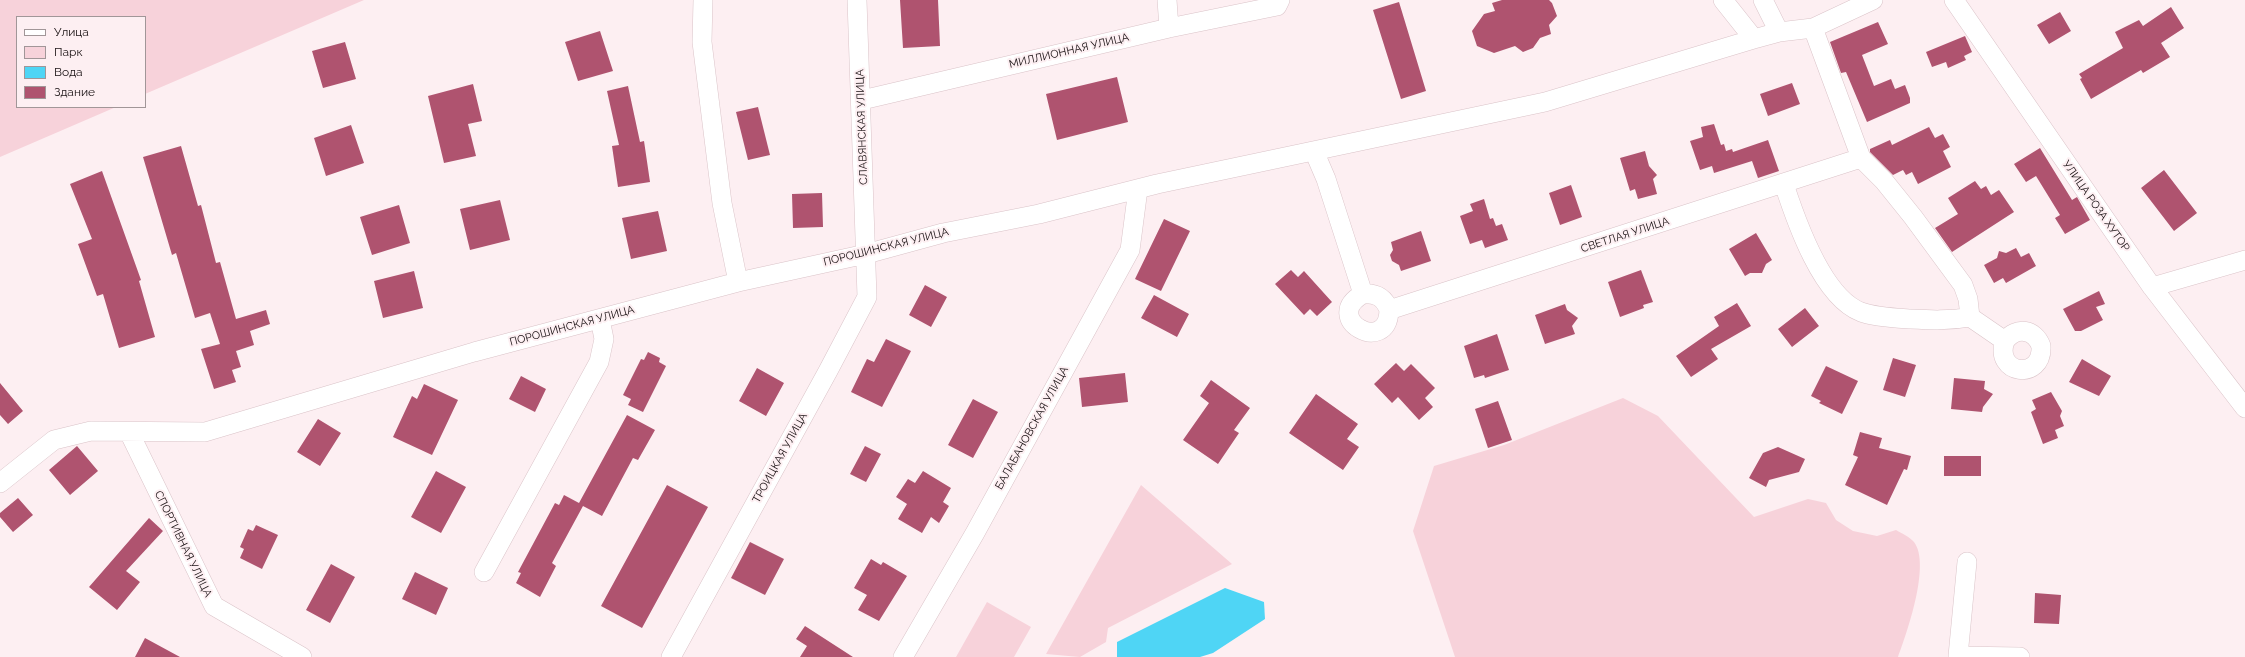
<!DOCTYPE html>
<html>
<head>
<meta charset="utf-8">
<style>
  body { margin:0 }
  #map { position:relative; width:2245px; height:657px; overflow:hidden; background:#fdeff2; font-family:Raleway,sans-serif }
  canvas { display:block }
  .legend { position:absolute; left:16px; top:16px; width:130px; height:92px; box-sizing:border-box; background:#fdeff2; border:1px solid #a19698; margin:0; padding:5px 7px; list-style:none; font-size:12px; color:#181012 }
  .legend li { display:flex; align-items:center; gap:8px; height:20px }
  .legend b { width:20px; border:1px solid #a19698 }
</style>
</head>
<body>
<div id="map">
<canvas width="2245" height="657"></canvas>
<ul class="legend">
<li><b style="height:5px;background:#fff"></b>Улица</li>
<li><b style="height:11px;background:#f7d2da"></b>Парк</li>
<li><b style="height:11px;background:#4fd5f5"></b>Вода</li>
<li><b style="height:11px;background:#af536f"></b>Здание</li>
</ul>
</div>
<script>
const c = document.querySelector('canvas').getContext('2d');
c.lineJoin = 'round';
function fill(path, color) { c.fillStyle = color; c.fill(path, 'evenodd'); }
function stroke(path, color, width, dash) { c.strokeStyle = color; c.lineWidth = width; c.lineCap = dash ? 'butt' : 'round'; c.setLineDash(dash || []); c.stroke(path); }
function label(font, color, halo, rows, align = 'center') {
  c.font = font + ' Raleway,sans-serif'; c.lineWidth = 4; c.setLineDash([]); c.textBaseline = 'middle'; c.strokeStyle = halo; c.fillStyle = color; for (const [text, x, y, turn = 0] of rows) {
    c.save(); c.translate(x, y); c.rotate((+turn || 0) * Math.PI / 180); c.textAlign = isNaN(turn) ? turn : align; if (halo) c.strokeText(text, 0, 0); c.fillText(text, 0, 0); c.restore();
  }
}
fill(new Path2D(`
  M0,0H364L145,94V17H17V107H116L0,157Z
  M1623,398L1658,416L1754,517L1808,499L1826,503L1836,520L1853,531L1877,536L1896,530C1901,533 1910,537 1914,542C1931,564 1907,633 1898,657H1455L1413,531L1434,466L1504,445Z
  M1141,485L1232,564L1108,628L1106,642L1080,657L1046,654Z
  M987,602L1031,627L1014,657H956Z`), '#f7d2da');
fill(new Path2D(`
  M1225,588L1264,602L1265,619L1213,653L1200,657H1117V642Z`), '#4fd5f5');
fill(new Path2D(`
  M900,0H938L940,46L903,48Z
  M1502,0H1549L1552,3L1557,16L1549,25L1551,34L1540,38L1533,48L1523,52L1515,46L1494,53L1477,46L1472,31L1484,14L1495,11L1492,3Z
  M1399,2L1426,91L1401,99L1373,10Z
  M2171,7L2184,28L2161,43L2170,57L2143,73L2141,70L2091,99L2080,79L2082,78L2079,74L2123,48L2115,32L2139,20L2143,26Z
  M2060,12L2071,31L2049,44L2037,25Z
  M1878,22L1888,44L1862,55L1874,86L1891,79L1895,89L1905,85L1910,98V103L1867,122L1846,72L1841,73L1830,42Z
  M600,31L613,71L578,81L565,42Z
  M1965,36L1972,52L1964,56L1966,60L1948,68L1946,62L1932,67L1926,52Z
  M345,42L356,79L323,88L312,51Z
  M1117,77L1128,122L1057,140L1046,94Z
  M1792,83L1800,104L1768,116L1760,94Z
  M473,84L482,121L468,124L476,156L444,163L428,96Z
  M628,86L640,142L644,141L650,182L618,187L612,146L619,145L607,91Z
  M758,107L770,155L748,160L736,112Z
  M1714,124L1721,145L1724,144L1726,151L1732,149L1733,152L1768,140L1779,171L1758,178L1752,161L1714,173L1712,166L1700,170L1690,141L1703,137L1701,127Z
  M351,125L364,163L326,176L314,138Z
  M1929,127L1935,138L1943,134L1950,147L1943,151L1951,167L1918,184L1912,172L1906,175L1903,170L1893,175L1870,152V149L1890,140L1892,145Z
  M181,146L198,206L201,205L216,263L220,262L236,319L266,310L270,324L250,331L254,345L236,351L241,367L232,370L236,382L214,389L201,349L220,344L210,313L195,318L176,253L172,255L143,157Z
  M2040,148L2072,200L2077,197L2090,220L2065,234L2055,218L2060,215L2036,176L2026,182L2014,164Z
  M1645,151L1649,166L1657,175L1653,179L1657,194L1638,199L1635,189L1630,191L1620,158Z
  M2164,170L2197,213L2174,231L2141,188Z
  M102,171L141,280L139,281L155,337L119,348L103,294L97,296L78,244L92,239L70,184Z
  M1975,181L1981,189L1986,186L1991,195L1999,190L2014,212L1952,252L1935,228L1958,214L1948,198Z
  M1571,185L1582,217L1560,225L1549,193Z
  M822,193L823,227L793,228L792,194Z
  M1484,199L1490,219L1493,218L1496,226L1502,224L1508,240L1485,248L1482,240L1470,244L1460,216L1473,211L1470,204Z
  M500,200L510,240L470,250L460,209Z
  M399,205L410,243L372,255L360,217Z
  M658,211L667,251L631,259L622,218Z
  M1164,219L1190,231L1161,291L1135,279Z
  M1421,231L1431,261L1401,271L1399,265L1392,261L1390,255L1393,250L1391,242Z
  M1756,233L1772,260L1766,264L1762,273H1750L1745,276L1729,249Z
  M2016,248L2021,257L2029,253L2036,266L2006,283L2003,278L1994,283L1984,265L1997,258L1999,251L2006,253Z
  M1291,270L1298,277L1304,271L1332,302L1317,316L1310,309L1304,315L1275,284Z
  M1641,270L1653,302L1643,305L1644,308L1620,317L1608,282Z
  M414,271L423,308L383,318L374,281Z
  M925,285L947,297L931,327L909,315Z
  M2099,291L2105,304L2096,307L2103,320L2081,331H2075L2063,309Z
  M1154,295L1189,314L1177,337L1141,318Z
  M1737,303L1751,326L1711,349L1718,359L1691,377L1676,356L1719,326L1714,317Z
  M1565,304L1567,310L1578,318L1572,326L1575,334L1545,344L1535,315Z
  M1805,308L1819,326L1792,347L1778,329Z
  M1497,334L1509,370L1485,378L1484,375L1474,378L1464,346Z
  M886,339L911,351L882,407L851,392L867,359L874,362Z
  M648,352L660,358L659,362L666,366L643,412L628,405L631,399L623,395L641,359L644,360Z
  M1893,358L1916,365L1905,397L1883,390Z
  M2082,359L2111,376L2099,396L2069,382Z
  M1396,363L1404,371L1411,364L1435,388L1425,398L1433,407L1419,420L1398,397L1392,403L1374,384Z
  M1826,366L1858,381L1842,414L1819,403L1821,401L1811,396Z
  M757,368L784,383L766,416L739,401Z
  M1125,373L1128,402L1082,407L1079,378Z
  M521,376L546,389L535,412L509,399Z
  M1954,378L1985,381L1984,389L1993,394L1983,407L1982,412L1951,409Z
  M1211,380L1250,408L1234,430L1239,433L1218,464L1183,440L1209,403L1200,396Z
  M0,383L23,411L8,424L0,415Z
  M424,384L458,400L432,455L393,437L412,396L417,399Z
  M2051,392L2062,411L2060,416L2064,426L2055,430L2058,438L2043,444L2031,412L2036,409L2032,400Z
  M1316,394L1358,424L1347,439L1359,447L1343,470L1289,433Z
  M973,399L998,412L973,458L948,445Z
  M1498,401L1512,440L1488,448L1475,409Z
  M627,415L655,430L638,460L633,458L602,516L583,506L552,563L556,566L540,597L516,583L521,573L518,572L555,503L559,505L564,495L579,503Z
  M318,419L341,433L320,466L297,452Z
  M1860,432L1882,438L1879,448L1911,456L1907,470L1904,469L1887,505L1845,485L1858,457L1853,455Z
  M77,446L98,471L70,495L49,470Z
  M865,446L881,454L866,482L850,474Z
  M1778,447L1805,459L1799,472L1769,480L1766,487L1749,478L1763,453Z
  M1944,456H1981V476H1944Z
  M436,471L466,487L441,533L411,517Z
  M923,471L951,488L943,502L949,506L939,523L931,517L922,533L898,519L907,504L896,497L908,479L915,483Z
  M667,485L708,507L642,628L601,606Z
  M18,498L33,515L13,532L0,517V513Z
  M149,518L163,531L126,571L140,582L117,610L89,587Z
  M256,525L278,535L262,569L240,558L244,549L240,547L248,529L253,531Z
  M750,542L784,559L765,595L731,578Z
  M871,559L881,565L883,562L907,576L879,621L858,610L867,595L854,588Z
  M331,564L355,577L330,623L306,610Z
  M415,572L448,588L436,615L402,599Z
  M2035,593L2061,595L2059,624L2034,623Z
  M805,626L853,657H800L807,646L796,639Z
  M145,638L180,657H135Z`), '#af536f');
const minor = new Path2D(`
  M703,0L702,42L722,203L738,282
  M1167,0L1169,28
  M1723,0L1754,39
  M1763,0L1779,32
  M1954,0L2152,287L2245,408
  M1813,28L1861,158L1884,181L1913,217L1963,285L1968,299L1970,317L2005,341C1993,374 2043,382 2041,346C2035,329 2016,326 2005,341
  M862,100L1169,28L1277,6L1280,0
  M1314,151L1326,179L1363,294
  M1784,184C1796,221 1822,297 1861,312C1875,317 1894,318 1909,319C1930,320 1949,321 1970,317
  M2152,287L2245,260
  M1389,310C1388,357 1320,318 1363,294C1376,293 1384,297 1389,310L1861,158
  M129,432L214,606L302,657
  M0,483L54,440L91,431L205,432L474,352L738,282L866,254L943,233L1039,214L1157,184L1545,102L1754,39L1779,32L1813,28L1873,0
  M1967,562L1958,656L2020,657
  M484,572L599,362L604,339L600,319
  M671,657L828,371L867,297L857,0
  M903,657L975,533L1130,250L1138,189`);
stroke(minor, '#dac3c8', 20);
stroke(minor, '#fff', 19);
label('11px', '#181012', '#fdeff2', [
  ["МИЛЛИОННАЯ УЛИЦА",1069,51,-13],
  ["СЛАВЯНСКАЯ УЛИЦА",862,127,-92],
  ["УЛИЦА РОЗА ХУТОР",2096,206,55],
  ["СВЕТЛАЯ УЛИЦА",1625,235,-18],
  ["ПОРОШИНСКАЯ УЛИЦА",886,247,-14],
  ["ПОРОШИНСКАЯ УЛИЦА",572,326,-15],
  ["БАЛАБАНОВСКАЯ УЛИЦА",1032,428,-61],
  ["ТРОИЦКАЯ УЛИЦА",780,458,-61],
  ["СПОРТИВНАЯ УЛИЦА",183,544,64]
]);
</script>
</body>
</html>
